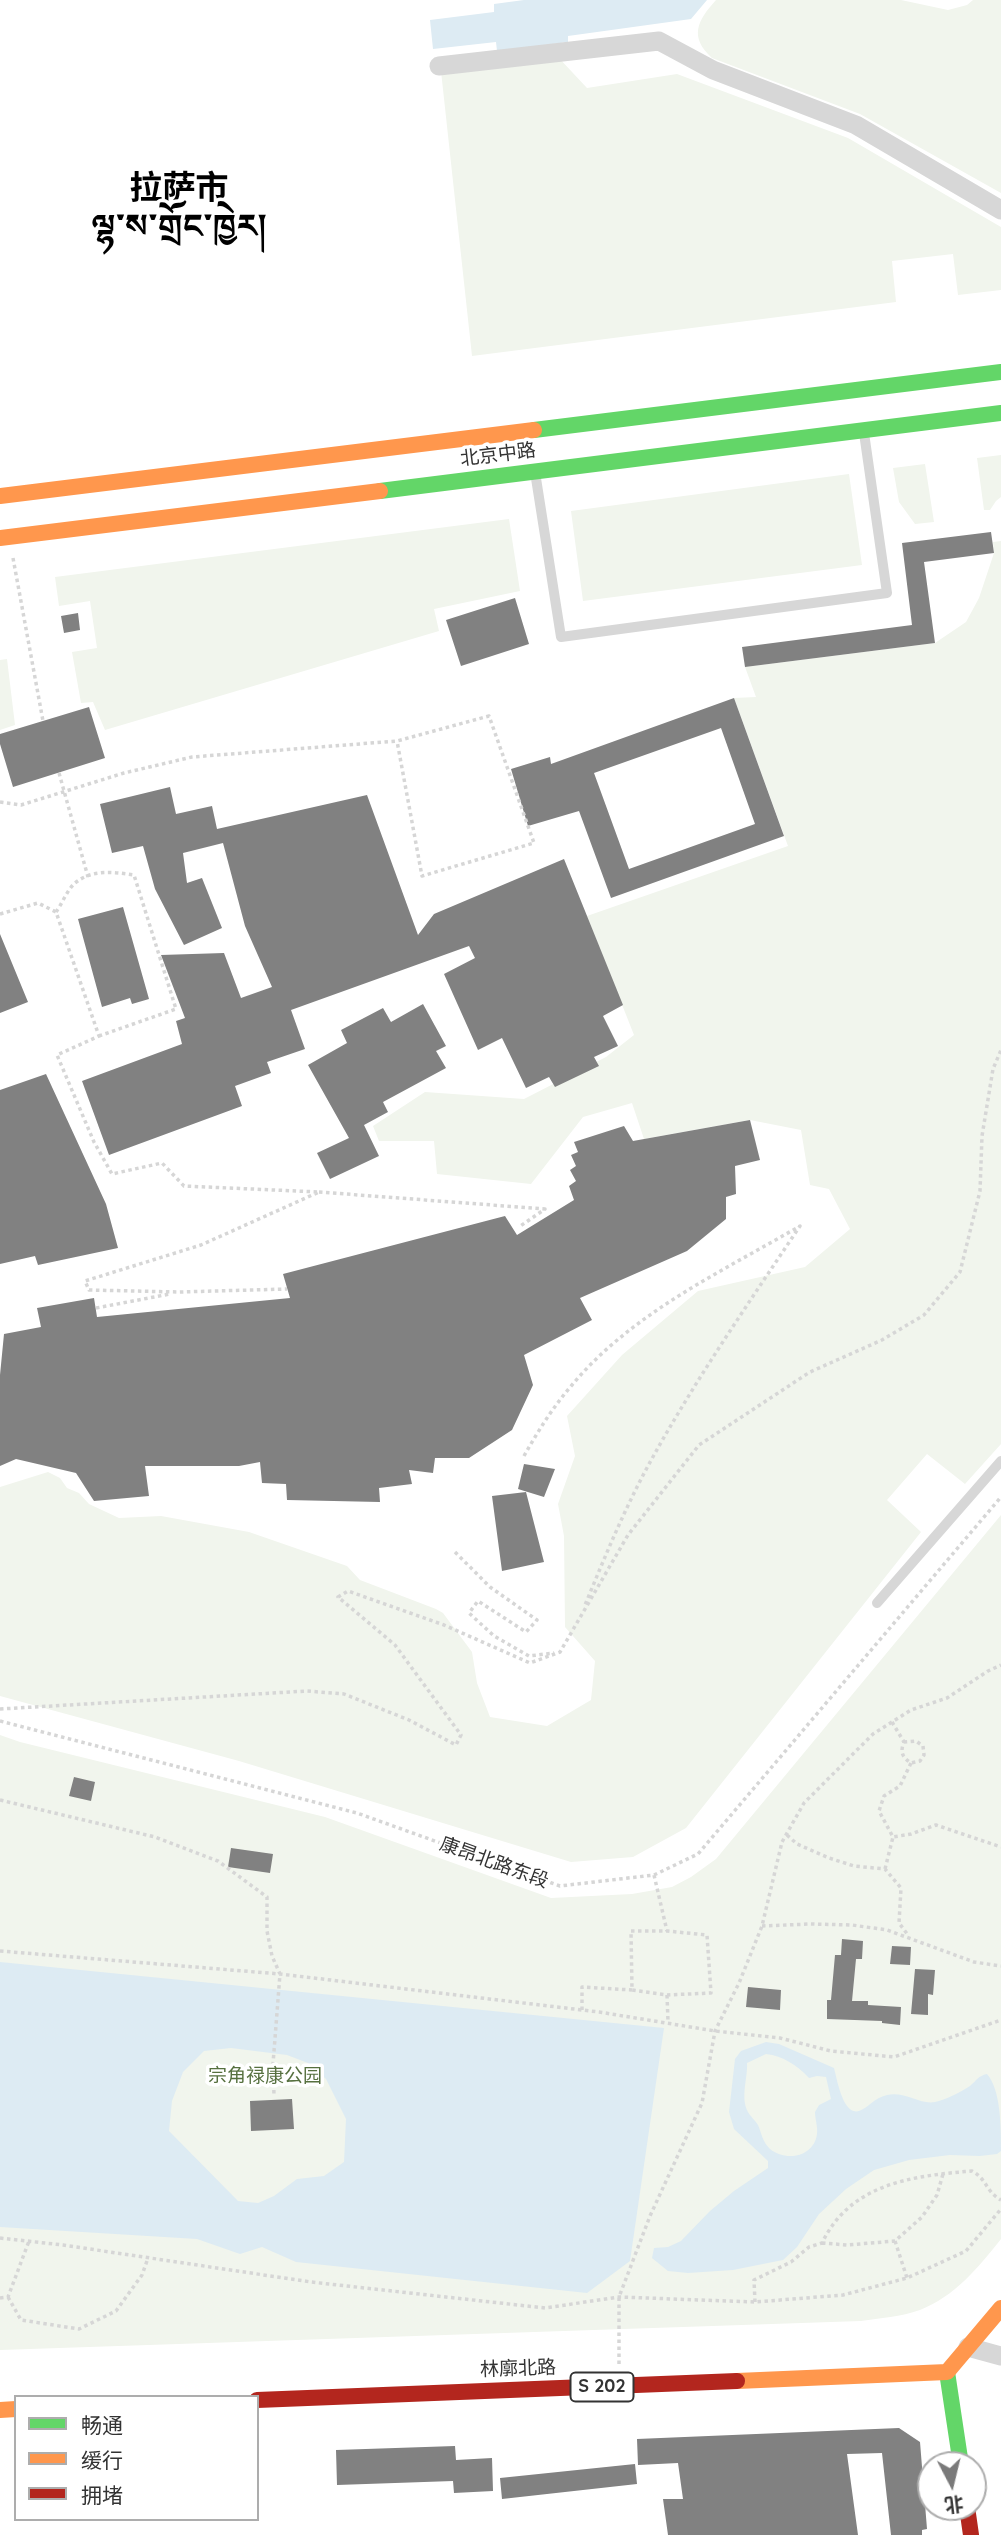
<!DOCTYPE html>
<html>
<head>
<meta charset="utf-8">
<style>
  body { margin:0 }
  #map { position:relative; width:1001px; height:2535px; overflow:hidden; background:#fff; font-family:Quicksand,"Noto Sans SC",sans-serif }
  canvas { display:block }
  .legend { position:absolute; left:14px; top:2395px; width:245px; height:126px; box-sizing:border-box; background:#fff; border:2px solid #adadad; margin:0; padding:9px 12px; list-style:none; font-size:21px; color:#333 }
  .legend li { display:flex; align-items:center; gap:14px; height:35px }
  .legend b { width:35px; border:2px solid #adadad }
  .north { position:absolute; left:917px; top:2451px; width:70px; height:70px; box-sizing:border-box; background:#fff; border:2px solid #adadad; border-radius:50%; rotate:173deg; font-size:19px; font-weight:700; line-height:28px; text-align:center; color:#333 }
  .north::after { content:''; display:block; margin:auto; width:24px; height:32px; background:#7a7a7a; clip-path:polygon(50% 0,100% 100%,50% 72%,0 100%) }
</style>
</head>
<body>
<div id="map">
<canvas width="1001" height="2535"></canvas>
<ul class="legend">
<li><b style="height:9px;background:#63d668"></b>畅通</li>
<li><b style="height:9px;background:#ff974d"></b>缓行</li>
<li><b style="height:9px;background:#b3261e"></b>拥堵</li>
</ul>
<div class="north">北</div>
</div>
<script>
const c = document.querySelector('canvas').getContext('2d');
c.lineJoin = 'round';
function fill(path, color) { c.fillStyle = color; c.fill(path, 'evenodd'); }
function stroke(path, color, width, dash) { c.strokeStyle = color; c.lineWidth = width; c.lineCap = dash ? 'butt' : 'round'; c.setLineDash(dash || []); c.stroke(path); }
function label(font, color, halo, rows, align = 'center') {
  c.font = font + ' Quicksand,"Noto Sans SC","Noto Serif Tibetan",sans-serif'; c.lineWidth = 7; c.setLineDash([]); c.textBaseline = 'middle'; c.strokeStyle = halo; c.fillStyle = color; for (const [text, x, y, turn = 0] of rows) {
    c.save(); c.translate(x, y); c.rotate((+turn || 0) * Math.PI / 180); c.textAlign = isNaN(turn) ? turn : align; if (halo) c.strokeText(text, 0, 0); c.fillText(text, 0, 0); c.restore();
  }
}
fill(new Path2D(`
  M716,0H901L948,10L967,5L973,0H1001V193L860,114L712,58C689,37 697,21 716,0Z
  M558,57L587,88L677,74L848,138L1001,227V290L958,295L953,254L892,261L896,302L472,356L441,71Z
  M1001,455V497L996,501L990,510H984L977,458Z
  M925,464L934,522L915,524L899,502L893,468Z
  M849,474L862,565L583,601L571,511Z
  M509,519L520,591L434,609L439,631L105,730L93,702L81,703L72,652L97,648L90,601L59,606L55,577Z
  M1001,541V1444L965,1484L927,1454L887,1500L921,1532L686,1828L633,1857L571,1862L239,1761L0,1696V1487L48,1472L60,1478L67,1488L79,1493L89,1504L119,1518L161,1516L249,1532L347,1566L360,1580L436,1609L443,1613L472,1652L477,1683L490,1717L547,1726L591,1700L595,1661L565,1627L564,1536L558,1504L575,1456L567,1416L622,1355L698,1291L805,1267L850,1229L829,1189L810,1185L801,1130L750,1120L644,1139L632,1103L583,1117L531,1184L437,1174L434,1141H379L373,1126L425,1092L524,1099L606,1057L634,1035L587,916L788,846L734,698L756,697L745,667L935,643L966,622L979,598L994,553L993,542Z
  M7,659L15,725L0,730V660Z
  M1001,1515V2239C979,2267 954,2297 920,2310C901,2317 880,2318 861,2321L0,2350V1735L20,1742L325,1817L551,1898L632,1894L672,1887L691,1877L716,1859Z`), '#f1f5ed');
fill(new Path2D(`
  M524,0H707L691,19L568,36V42L497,51L496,42L433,49L430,20L494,12V4Z
  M0,1962L664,2028L630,2261L587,2293L296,2262L262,2247L240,2254L197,2239L0,2227ZM231,2048L287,2055L308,2063L326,2079L346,2119L344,2162L324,2176L297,2179L274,2196L258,2203L238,2201L169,2131L172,2101L183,2072L204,2051Z
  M766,2042L779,2044L834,2068C837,2079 843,2116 859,2111C868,2108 874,2098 887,2095C905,2091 920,2105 935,2102C945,2100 961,2092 970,2086C977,2080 978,2076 987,2074C1001,2090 1001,2127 1001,2151L997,2154L980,2156L950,2155L909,2160L874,2170L846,2189L819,2214L797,2247L783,2260L733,2270L688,2273L668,2271L652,2258L654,2248L668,2247L681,2241L710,2211L734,2191L768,2168V2161L734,2129L729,2112L735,2059L741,2051ZM766,2054C783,2056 797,2065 809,2078L817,2076L826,2077L831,2099L819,2105L815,2112C815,2119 818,2127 817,2134C814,2157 786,2162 770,2149C762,2141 762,2134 758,2125C755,2120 750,2116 748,2112C740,2097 748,2078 747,2063Z`), '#ddebf3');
fill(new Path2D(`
  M991,532L994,553L924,562L935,643L745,667L742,647L912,625L902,543Z
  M515,598L529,644L461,666L446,620Z
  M78,613L80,630L64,633L61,616Z
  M734,698L784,836L611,898L579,811L528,826L511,769L550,757L551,764ZM721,728L755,824L629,869L594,773Z
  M89,707L105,758L13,787L0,744V734Z
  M170,787L176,814L212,806L217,829L367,795L418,935L434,914L564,859L623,1005L603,1016L618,1046L594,1057L599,1066L555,1087L549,1077L526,1088L502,1038L478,1050L444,974L475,958L469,946L291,1010L305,1049L267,1062L271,1073L235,1086L242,1106L109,1155L82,1081L182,1044L176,1021L185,1018L161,955L224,953L241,998L272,987L245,926L223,843L183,853L187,883L202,878L222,928L184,945L155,889L143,846L112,853L100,804Z
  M123,907L149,999L132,1004L130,998L102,1007L78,919Z
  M0,934L28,1002L0,1013Z
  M423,1004L446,1046L436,1051L446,1068L383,1102L388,1112L364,1125L379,1156L330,1179L317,1153L349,1138L308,1065L347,1043L341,1030L383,1008L391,1022Z
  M46,1074L106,1204L118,1248L38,1265L35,1256L0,1264V1090Z
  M750,1120L760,1160L735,1166L736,1194L726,1197V1219L687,1251L580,1298L592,1320L524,1355L533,1385L512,1430L469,1458H435L433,1473L409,1470L412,1484L379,1488L380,1502L287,1500L286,1484L262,1483L260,1462L239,1466H145L149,1496L94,1501L76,1473L16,1459L0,1466V1375L4,1334L41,1327L37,1308L94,1298L97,1317L290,1298L283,1274L505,1216L517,1235L574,1200L569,1186L576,1181L570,1170L576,1166L571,1155L578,1152L574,1142L624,1126L633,1141Z
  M524,1464L555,1469L544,1497L518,1489Z
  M526,1492L544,1562L502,1571L492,1496Z
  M74,1777L95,1782L91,1801L69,1796Z
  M231,1848L273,1854L270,1873L228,1867Z
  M842,1939L863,1941L862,1959H856L852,2001H868V2005L901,2007L900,2025L882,2023V2021L827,2019V2000H831L835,1955H841Z
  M892,1946L911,1947L910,1965L890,1964Z
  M915,1969L935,1970L933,1995L928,1994V2015L911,2014Z
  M748,1987L781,1990L780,2010L746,2007Z
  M292,2099L294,2129L251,2131L250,2101Z
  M899,2428L920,2442L927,2529L922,2530V2535H891L882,2453L847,2454L858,2535H668L663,2499H683L678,2463L638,2465L637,2439Z
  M455,2446L456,2460L492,2458L493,2491L454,2493L453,2481L337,2485L336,2450Z
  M635,2464L637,2484L502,2499L500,2478Z`), '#818181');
stroke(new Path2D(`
  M13,558L43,721
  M59,773L88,877
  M0,802L21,805L124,773L192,757L397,741L489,716L534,843L422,876L397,741
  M56,912C62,904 67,890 75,883C92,869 114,872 134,875L176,1009L99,1036
  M0,914L38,903L56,912L99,1036L57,1055L94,1142L112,1174L162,1163L184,1186L319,1192L201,1245L85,1281L89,1290L179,1292L287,1289
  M319,1192L545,1209L519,1227
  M96,1308L170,1294
  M524,1456C538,1431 553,1407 572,1385C632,1313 721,1272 800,1226C750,1301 698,1376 654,1455C627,1503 606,1554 585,1605
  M455,1552L490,1587L537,1620L526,1632L478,1601L469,1613L494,1636L529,1656L554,1653
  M0,1709L307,1691L344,1694L409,1720L456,1745L461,1735L395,1645L338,1597L348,1591L444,1625L530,1663L560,1652L628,1535L699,1445L810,1372L882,1340L924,1315L960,1272L980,1191L982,1136L993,1069L1001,1050
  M0,1721L357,1813L560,1886L654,1875L698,1854L1001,1497
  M892,1722L904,1742C900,1752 902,1757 911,1763L920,1761L924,1755L923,1746L916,1741L904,1742
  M911,1763L900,1786L884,1796L879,1811L893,1837L911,1834L936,1825L1001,1847
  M0,1800L155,1837L218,1861L267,1897V1931L272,1956L280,1974L273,2064L274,2095
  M787,1835L797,1844L829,1858L854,1866L885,1869L901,1888L899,1923L908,1935
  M885,1869L893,1837
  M654,1875L667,1931
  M762,1926L810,1924L852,1925L887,1930L974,1962L1001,1966
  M631,1931H667L707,1935L711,1993L667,1995L632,1990Z
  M0,1951L280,1974L599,2012L715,2031L780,2038L831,2051L894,2057L1001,2020
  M667,1995L668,2021
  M582,2010V1987L632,1990
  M0,2238L63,2245L311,2282L545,2308L619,2297L755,2302L843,2295L907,2278L966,2251L1001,2209
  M895,2241L907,2278
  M822,2243L847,2245L895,2241L922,2217L937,2195L943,2174
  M8,2297L21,2320L79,2329L116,2311L142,2275L148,2258
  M0,2298L8,2297L29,2241
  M755,2302L754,2280L791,2262L809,2247L822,2243C851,2183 912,2176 972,2171C987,2179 986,2192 1001,2200
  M619,2364V2297L650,2216L702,2103L715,2031L739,1983L762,1926L782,1842L804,1803L873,1734L911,1710L947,1698L988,1671L1001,1665`), '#d6d6d6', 3.5, [3.5, 3.5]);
stroke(new Path2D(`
  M535,472L561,637L887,593L864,433
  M877,1603L1001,1461`), '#d7d7d7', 10);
stroke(new Path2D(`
  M439,66L659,41L713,70L856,125L1001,210
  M968,2347L1001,2356`), '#d7d7d7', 19);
stroke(new Path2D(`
  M534,430L1001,372
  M380,491L1001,413
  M947,2372L961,2465`), '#63d668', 16);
stroke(new Path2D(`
  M0,496L534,430
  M0,538L380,491
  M737,2381L947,2372L1001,2308
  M0,2410L16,2409`), '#ff974d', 16);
stroke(new Path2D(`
  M257,2400L737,2381
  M967,2507L971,2535`), '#b3261e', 16);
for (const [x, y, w] of [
  [602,2387,63]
]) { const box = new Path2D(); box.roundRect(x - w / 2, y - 14.5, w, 29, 5); c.fillStyle = '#fff'; c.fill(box); stroke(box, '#333', 2); }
label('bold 18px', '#333', null, [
  ["S 202",602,2387]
]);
label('19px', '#333', '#fff', [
  ["北京中路",498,455,-7],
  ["康昂北路东段",494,1863,20],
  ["林廓北路",518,2369,-2]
]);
label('19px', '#56703f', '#fff', [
  ["宗角禄康公园",265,2076]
]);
label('bold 33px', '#000', '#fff', [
  ["拉萨市",179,189],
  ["ལྷ་ས་གྲོང་ཁྱེར།",179,227]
]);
</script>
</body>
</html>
